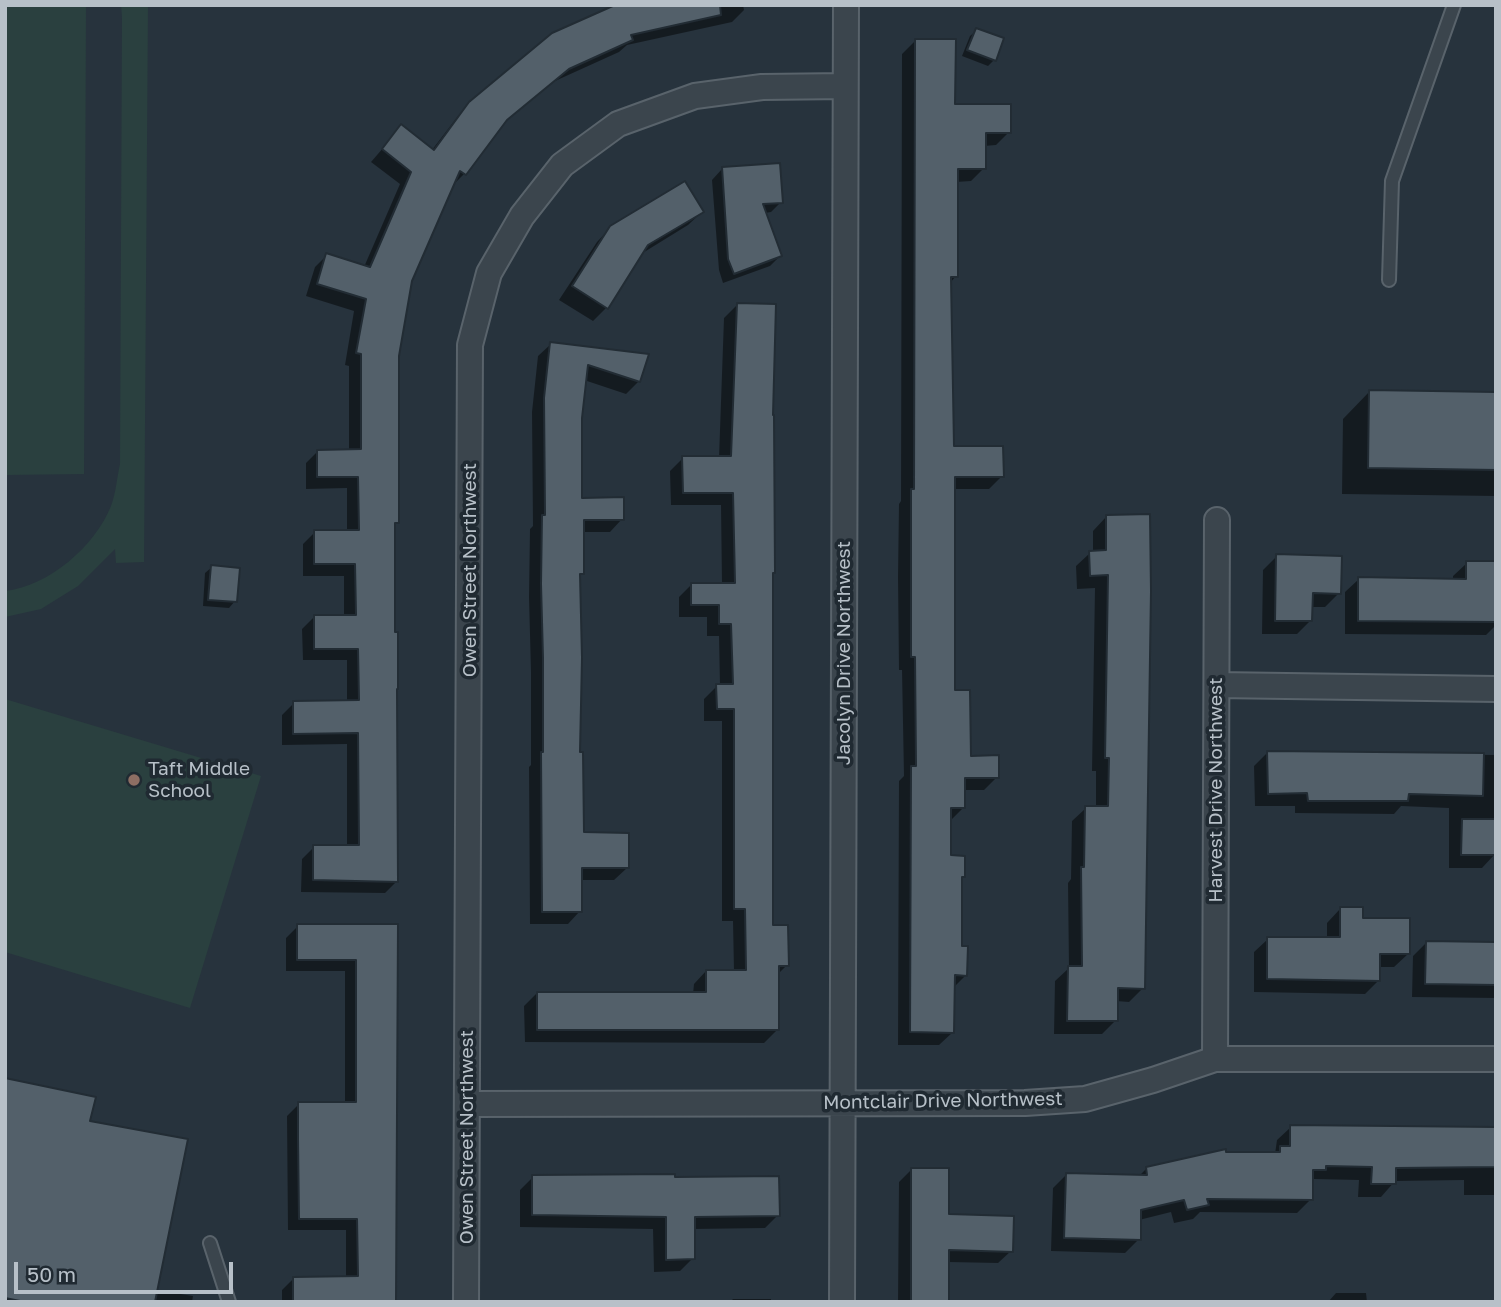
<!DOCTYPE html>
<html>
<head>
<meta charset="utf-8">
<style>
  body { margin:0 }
  #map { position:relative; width:1501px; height:1307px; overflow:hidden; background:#27333d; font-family:"Golos Text",sans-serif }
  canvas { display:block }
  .frame { position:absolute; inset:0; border:7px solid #b7c0c8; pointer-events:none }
  .scale { position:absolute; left:14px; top:1262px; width:219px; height:32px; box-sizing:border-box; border:4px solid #b7c0c8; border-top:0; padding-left:9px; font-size:21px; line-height:24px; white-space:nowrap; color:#b7c0c8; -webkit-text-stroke:5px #202a32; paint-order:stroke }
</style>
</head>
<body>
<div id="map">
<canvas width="1501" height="1307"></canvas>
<div class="frame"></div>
<div class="scale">50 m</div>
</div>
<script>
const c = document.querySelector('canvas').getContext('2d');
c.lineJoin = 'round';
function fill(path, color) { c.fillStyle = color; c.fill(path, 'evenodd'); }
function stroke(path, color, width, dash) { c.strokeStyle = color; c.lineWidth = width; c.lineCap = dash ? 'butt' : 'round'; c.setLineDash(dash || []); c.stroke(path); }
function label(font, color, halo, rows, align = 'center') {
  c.font = font + ' "Golos Text",sans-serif'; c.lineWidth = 7; c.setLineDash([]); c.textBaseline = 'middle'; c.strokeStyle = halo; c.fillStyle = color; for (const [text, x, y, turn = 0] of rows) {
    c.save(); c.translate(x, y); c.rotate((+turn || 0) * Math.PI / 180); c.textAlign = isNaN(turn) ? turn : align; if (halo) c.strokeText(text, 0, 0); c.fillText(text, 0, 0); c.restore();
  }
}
fill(new Path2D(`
  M5,5H86L84,474L5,475Z
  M121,5H148L144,562L116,563L115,549L78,586L41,609L5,617V591C49,586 95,546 111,506C116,493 117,477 120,464L122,17Z
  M5,699L261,776L190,1008L5,952Z`), '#2a403f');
fill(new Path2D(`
  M619,5H743L744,10L732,22L627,45L619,52L555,81L501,125L464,174L452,186L410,281L397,356V522L393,527L397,881L385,893L301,892L302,859L314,847H347V744L282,745V715L294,703L347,702V660H303L302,629L314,617H344V576H303V544L315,532H347V488L306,489V463L318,451H349V366L345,365L354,311L306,296L315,267L327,255L364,267L400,184L371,162L402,126L432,150L458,116L471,103Z
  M977,30L994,60L988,66L962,56L970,36Z
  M915,41L953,106L1009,132L996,145L984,146V168L971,181L956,182V276L950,283L952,448L1002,476L989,489H953V692L969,757L997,777L984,790H963V808L949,822V857L963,877L961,879V947L966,975L953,988V1032L939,1045H898L899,781L904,776L902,670H899L898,577L899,504L901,501L902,54Z
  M722,169L781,202L771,212L765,213L780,256L770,266L723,283L719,270L712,180Z
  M702,212L688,225L641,254L606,308L593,321L559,300L597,242L611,227Z
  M737,305L771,417L774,573L771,576V927L787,965L777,975V1030L764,1043L525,1042L524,1006L537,993L693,994L694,984L706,971H734L733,921H722V721H704V699L717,686H720L719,636H707V617H679V597L692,584H722L721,505H671L670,471L683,458H719L724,318Z
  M551,344L639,381L626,394L584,380L580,418L581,500L622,519L610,532H582V573L579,576L578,754L582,834L627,868L614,880H580V911L568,924H530L529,767L531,765V672L529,597L530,529L533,526L532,412L538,356Z
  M1370,391L1496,393V496L1342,494L1343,419Z
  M1106,517L1143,988L1129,1002L1116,1001V1020L1102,1034H1054L1055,981L1069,968L1068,883L1071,879L1072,821L1086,808H1096V771H1092L1095,588L1077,589L1076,566L1090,553H1093V531Z
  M1277,556L1339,593L1325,607H1311V620L1297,634H1262L1263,570Z
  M1467,563H1496V625L1486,635L1345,634V592L1359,579L1453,581V576Z
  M212,567L235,601L229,608L203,606L205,573Z
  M1267,753L1496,755L1495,854L1482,868H1449V808L1401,806L1394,814L1295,813V806H1255L1254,766Z
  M1340,909L1362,920L1408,954L1394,967H1378V981L1365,994L1254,992V952L1268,939H1327V923Z
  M298,926H396L394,1302H282V1290L294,1278L346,1277V1230H288L287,1116L299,1104H345V971H286V938Z
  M1426,943H1496V998L1412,997L1413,956Z
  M5,1080L88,1122L156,1290L193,1296L192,1302H5Z
  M1291,1127L1496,1129V1195H1464V1180L1395,1181L1381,1197H1358L1359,1180L1314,1179L1311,1182V1199L1297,1213L1200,1212L1193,1219L1174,1223L1171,1212L1139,1220V1239L1125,1253L1051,1251L1053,1188L1066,1175L1139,1176L1146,1169L1225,1154H1275L1277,1140Z
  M911,1170L948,1215L1011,1251L998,1263L948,1262V1302H898L899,1182Z
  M533,1177L673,1179L778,1215L765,1228L693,1229V1258L680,1271L654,1272L653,1229L520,1227V1190Z
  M1336,1293H1366L1367,1302H1328Z
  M733,1299H771V1302H730Z
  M578,1300V1302H541L542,1301Z`), '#0007');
const building = new Path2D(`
  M615,5H720L721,15L631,35L633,40L569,69L507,120L466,175L460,171L412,281L399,356V523H395V632H398V689H397L398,882L313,880V845H359L358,733L293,734V701L359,700L358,649H314V615H356L355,564H314V530H359L358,477H317V450L361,449V354L356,353L366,299L317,284L326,253L370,267L411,172L382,149L401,124L434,150L469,102L552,33Z
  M976,28L1004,38L996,61L967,50Z
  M915,39H956L955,104H1011V133H986V169H958V277H951L954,446H1003L1004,477H955V690H970L971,756L999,755V778H965V808H951V855L965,856V877H962V946H968L967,976L955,975L954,1033L910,1032L911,766H916L915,657H911V489H914Z
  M780,163L783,203L763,204L782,256L734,274L728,259L722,167Z
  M685,181L704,212L648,245L608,309L572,286L610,226Z
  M737,303L776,304L773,415H774L775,573H773V925H788L789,966H779V1030H537V992H706V970H746L745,909H734V709H717L716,684H733L731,624H719V605H691V583H735L733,493H683L682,456H731Z
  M550,342L649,354L640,382L588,365L582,418V498L624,497V520H584V574H580L582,658L580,752H583L584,832L629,833V868H582V912H542L541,752H543V658L541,584L542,515H545L544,398Z
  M1369,390L1496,392V470L1368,468Z
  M1150,514L1151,591L1145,989L1118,988V1021H1067L1068,966H1082L1081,867H1084L1085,806H1108L1109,758H1105L1108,575L1090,576L1089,551L1106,550V515Z
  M1276,554L1342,556L1341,594L1313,593L1312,621H1275Z
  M1466,561H1496V622L1358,621V577L1466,579Z
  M211,565L240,568L237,602L208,600Z
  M1267,751L1484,753L1483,796L1409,794L1408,801H1308L1307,793L1268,794Z
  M1462,819H1496V855H1461Z
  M1340,907H1363V918H1410V954H1380V981L1267,979V937H1340Z
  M297,924H398L396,1302H293V1277L358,1276L357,1219H299L298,1138V1102H356V960H297Z
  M1426,941L1496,942V985L1425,984Z
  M5,1078L96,1097L90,1121L188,1139L155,1302H25L5,1298Z
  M1290,1125L1496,1127V1167L1396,1168V1184H1371L1372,1167L1326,1166V1170H1313V1200L1207,1199L1209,1205L1187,1210L1184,1200L1141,1210V1240L1064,1238L1066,1173L1147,1175L1146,1167L1226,1149V1152H1280V1146H1290Z
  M911,1168H949V1214L1014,1216L1013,1252L949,1250V1302H911Z
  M675,1174V1177L779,1176L780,1216L695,1217V1259L666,1260V1217L532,1215V1175Z`);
fill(building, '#53606a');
stroke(building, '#222c34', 2);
const lane = new Path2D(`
  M1389,280L1392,181L1454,5
  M210,1243L229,1302`);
const street = new Path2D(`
  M1217,685L1496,689
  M1215,1059L1217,520
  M468,1104L1025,1103L1085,1099L1153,1080L1215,1059H1496
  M466,1302L470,345L489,273L522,216L562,165L618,124L695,96L762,87L845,86
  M842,1302L846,5`);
stroke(lane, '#59636b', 16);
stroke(street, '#59636b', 28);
stroke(lane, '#3b454d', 12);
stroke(street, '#3b454d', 24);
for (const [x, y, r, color] of [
  [134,780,7,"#8d6e63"]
]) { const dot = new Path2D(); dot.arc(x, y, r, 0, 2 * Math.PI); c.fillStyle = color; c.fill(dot); stroke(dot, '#202a32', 2.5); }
label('19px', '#b7c0c8', '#202a32', [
  ["Owen Street Northwest",470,570,-90],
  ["Jacolyn Drive Northwest",844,653,-90],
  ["Harvest Drive Northwest",1216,790,-90],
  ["Montclair Drive Northwest",943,1101,-1],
  ["Owen Street Northwest",467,1137,-90]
]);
label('19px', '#b7c0c8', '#202a32', [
  ["Taft Middle",148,769],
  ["School",148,791]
], 'left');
</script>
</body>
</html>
